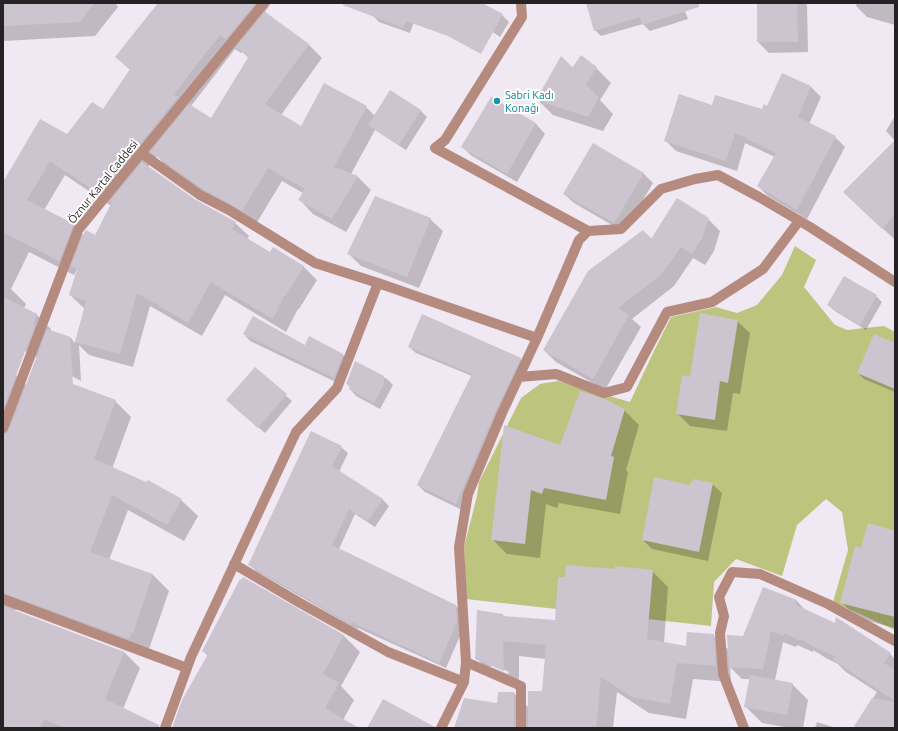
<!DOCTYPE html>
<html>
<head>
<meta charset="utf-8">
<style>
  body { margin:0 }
  #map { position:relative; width:898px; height:731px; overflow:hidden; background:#f0e8f2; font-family:Ubuntu,sans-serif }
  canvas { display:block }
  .frame { position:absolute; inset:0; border:4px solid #252225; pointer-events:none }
</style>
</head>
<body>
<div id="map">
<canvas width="898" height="731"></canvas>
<div class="frame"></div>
</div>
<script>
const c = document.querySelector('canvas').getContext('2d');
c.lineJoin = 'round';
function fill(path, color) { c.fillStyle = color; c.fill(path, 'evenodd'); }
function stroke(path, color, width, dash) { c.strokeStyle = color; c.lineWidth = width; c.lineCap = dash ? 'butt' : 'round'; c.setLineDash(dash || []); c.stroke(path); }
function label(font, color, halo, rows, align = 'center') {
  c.font = font + ' Ubuntu,sans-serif'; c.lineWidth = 4; c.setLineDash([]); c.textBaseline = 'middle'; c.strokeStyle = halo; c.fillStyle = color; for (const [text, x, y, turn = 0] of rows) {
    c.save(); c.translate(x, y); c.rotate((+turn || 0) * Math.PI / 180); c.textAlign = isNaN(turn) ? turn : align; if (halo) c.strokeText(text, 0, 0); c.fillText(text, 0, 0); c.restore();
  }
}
fill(new Path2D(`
  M795,246L816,260L804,287L835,325L847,330L884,326L895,332V630L833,602L848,550L842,512L826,499L797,525L782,576L736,559L714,582L711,626L466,599L464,547L477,496L479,482L521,398L540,384L558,381L630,402L654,351L671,317L716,307L737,313L757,305L782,275Z`), '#bdc47d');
fill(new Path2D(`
  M3,3H116L118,7L95,36L3,41Z
  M159,3H271L265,12L309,45L322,58L281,115L301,127L366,107L375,116L391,92L421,111L427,117L406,150L375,130L351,174L358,177L371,190L346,232L313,214L300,200L303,193L282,181L256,224L218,203L165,165L157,156L148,167L196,201L235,223L249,236L247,239L270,253L303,266L317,280L299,309H298L286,332L225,295L202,336L150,306L133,367L89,355L79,345L81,381L3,339V184L67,136L104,110L130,70L116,57ZM235,49L241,53L242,52L249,58L211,119L191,106ZM65,175L111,206L96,236H84L74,225L44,210ZM29,252L74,275L77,269H78L70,295L85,309L75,343L70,337L51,331V329L37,315L24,308L26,304L11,289Z
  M377,3H394L416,16L410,33L379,22L372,15Z
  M450,3H480L502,15L509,22L500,37Z
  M587,3H682L688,19L650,31L643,24L601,36L595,30Z
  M758,3H805L807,5L808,52L769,53L758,42Z
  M857,3H895V25L867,17L856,6Z
  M562,57L573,68H596L611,83L600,100L613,114L603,131L553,115L538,100Z
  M782,74L811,87L821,97L809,124L835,137L845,147L807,219L768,196L758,186L775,157L745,143L737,171L676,151L666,141L713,106L762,110L768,107Z
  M491,98L536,124L545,134L517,182L472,156L462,147Z
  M895,116V141L886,131Z
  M895,141V237L894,239L856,203Z
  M643,173L653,183L624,232L574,203L564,194Z
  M430,219L443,231L419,288L361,266L349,254Z
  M708,219L720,231L714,251L705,265L693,258L674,286L632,319L641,327L605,390L556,362L544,350L643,231L652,239Z
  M876,296L882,302L866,330L835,311L828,305Z
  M737,321L750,333L740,394L733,393L727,431L690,426L677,413L691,378Z
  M244,334L305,346L309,337L343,355L349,361L340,384L250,341Z
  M895,344V392L864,379L858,373Z
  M409,347L520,359L526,365L462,510L425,492L418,485L472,376L416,353Z
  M355,362L387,379L393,385L380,409L356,396L350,389L351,388L347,384Z
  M255,368L292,401L265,433L234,407Z
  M3,370L16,375L27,386L115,401L131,417L112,469L181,500L198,516L184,541L128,510L109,560L153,575L169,591L149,649L22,609L15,610L14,611L124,652L140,668L123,709L160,728H3Z
  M624,410L639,425L626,470L628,472L620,514L559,503L557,508L546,504L540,558L507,554L492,539L561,446Z
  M341,447L348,453L339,472L382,499L389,506L375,527L355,514L339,549L455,605L462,612L463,629L446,668L358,628L357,629L256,571L250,565Z
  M712,484L722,493L708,561L652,549L643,540L690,486Z
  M895,532V628L857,618L841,602L862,549Z
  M616,570L652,571L668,587L664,643L687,647L713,635L729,650L744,637L764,588L797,601L806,611L890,654L895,659V728H854L877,692L846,672L838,664L826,658L813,650V652L797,645L796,647L783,642L775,680L792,684L808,700L803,728H790L762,723L745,706L751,679H742L730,667L731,682L693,679L686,719L649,713L617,692L613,728H455L498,704L499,693H514L528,707L543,692L546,659L519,656V686L492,674L476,658L503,615L505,617L556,621L566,578ZM491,664L509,672L508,674L491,667Z
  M243,578L344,636L360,652L341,686L354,700L343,720L357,728H173L208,656L203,651Z
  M817,722L836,728H815Z`), '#0003');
fill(new Path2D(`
  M3,3H94L80,22L3,26Z
  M158,3H253L255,4L226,39L220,35L174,94L178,97L99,194L50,161L27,200L74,224L59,261L3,232V182L40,119L67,134L92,102L103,109L130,69L115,57Z
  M343,3H482L503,14L481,54L448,36L406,21L403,28L343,5Z
  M586,3H699V7L642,25L640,17L594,31Z
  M757,3H797L798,42H757Z
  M265,12L309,44L265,104L301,126L324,83L367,106L334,167L358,176L332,219L298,200L305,189L268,168L242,211L203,189L150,152L189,104L211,118L249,56L236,47Z
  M581,55L597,67L586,84L599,98L588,117L536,100L561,56L572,68Z
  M782,73L811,86L798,117L836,136L797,210L757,186L776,153L735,133L726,161L664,141L679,94L712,105L715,95L762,109L764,104L767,106Z
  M390,90L421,110L399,145L368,125Z
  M491,97L536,123L507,174L461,147Z
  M895,140V214L882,229L843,192Z
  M593,143L644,173L614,223L563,194Z
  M142,162L196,200L236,222L232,229L270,252L273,247L304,266L285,296H284L273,319L211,282L188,323L137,293L120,354L75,342L86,301L69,295L77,269L71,266L84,233L86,230L95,235L112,202L110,201Z
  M375,196L431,218L407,277L347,254Z
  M677,198L709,218L702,238L692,254L681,247L662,274L618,308L629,315L593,379L543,350L588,271L643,230L651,239Z
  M844,276L877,295L860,325L827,305Z
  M3,297L37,314L33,324L35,325L3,410Z
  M700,313L738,320L728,383L720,381L715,420L676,414L682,375L690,377Z
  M422,314L521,358L496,410L456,504L417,485L472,374L408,347Z
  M253,316L305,345L309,336L343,354L334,378L243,334Z
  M47,329L70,337L73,384L116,400L94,459L146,482L148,480L182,499L167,525L112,495L90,552L153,574L133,633H132L129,639L3,593V434L7,433L9,430Z
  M874,334L895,343V389L857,373Z
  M355,361L384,376V384L374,403L349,389L350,386L346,384Z
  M255,367L287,394L258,428L226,400Z
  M580,391L605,399L625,409L611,456L614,457L606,500L544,488L542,494L531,490L525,544L491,540L504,425L560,445Z
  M311,431L342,446L332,466L383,499L368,521L349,509L332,545L456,605L457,622L439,663L352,622L351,624L248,565Z
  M654,477L690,485L693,479L713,483L699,552L642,540Z
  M868,523L895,531V617L840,603L855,546L861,548Z
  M566,565L615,569V566L653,570L647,639L686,646L687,632L714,634L716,666L677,663L670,704L632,697L601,677L596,728H528V691H542L546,645L503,641L504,671L475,659L477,610L503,614V616L555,620L558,577H565Z
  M243,577L344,635L323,674L339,683L325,708L359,728H172L182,700L208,654L202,651L240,579L241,580Z
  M763,587L797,600L796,605L835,623L836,617L891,653L884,663L895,670V701L833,660L835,656L812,646L801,639V641L785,633L784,636L771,631L763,669L729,667L727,635L743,636Z
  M3,606L124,652L105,699L159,725V728H65L44,719L40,728H3Z
  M750,675L793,683L787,715L744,707Z
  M498,692H514V728H454L464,698L497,703Z
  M872,698L895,702V728H853Z
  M383,699L435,727V728H367Z`), '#ccc4ce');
stroke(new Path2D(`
  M521,3L522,17L445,140L435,148L588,231
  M141,153L200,195L229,210L315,263L378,283L537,338
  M519,377L556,374L604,393L627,387L667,312L712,302L763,269L799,221
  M3,428L78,230L264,3
  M234,564L300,603L388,652L464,682
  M3,599L187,668
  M466,662L521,686V728
  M165,728L191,657L296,432L337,388L378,283
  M441,728L464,682L466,662L459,547L468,494L502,413L537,338L579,240L588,231L621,229L661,189L695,179L718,175L759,197L810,227L895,282
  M744,728L723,674L720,633L724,616L719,597L732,572L760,574L828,604L895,641`), '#b68b7f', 10);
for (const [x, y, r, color] of [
  [497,101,4,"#0f9aa8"]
]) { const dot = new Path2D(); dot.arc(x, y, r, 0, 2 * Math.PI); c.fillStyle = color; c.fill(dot); stroke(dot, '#fff', 1.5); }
label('11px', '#0d838f', '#fff', [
  ["Sabri Kadı",505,95],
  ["Konağı",505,108]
], 'left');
label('11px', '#252225', '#fff', [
  ["Öznur Kartal Caddesi",103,182,-51]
]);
</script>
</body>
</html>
